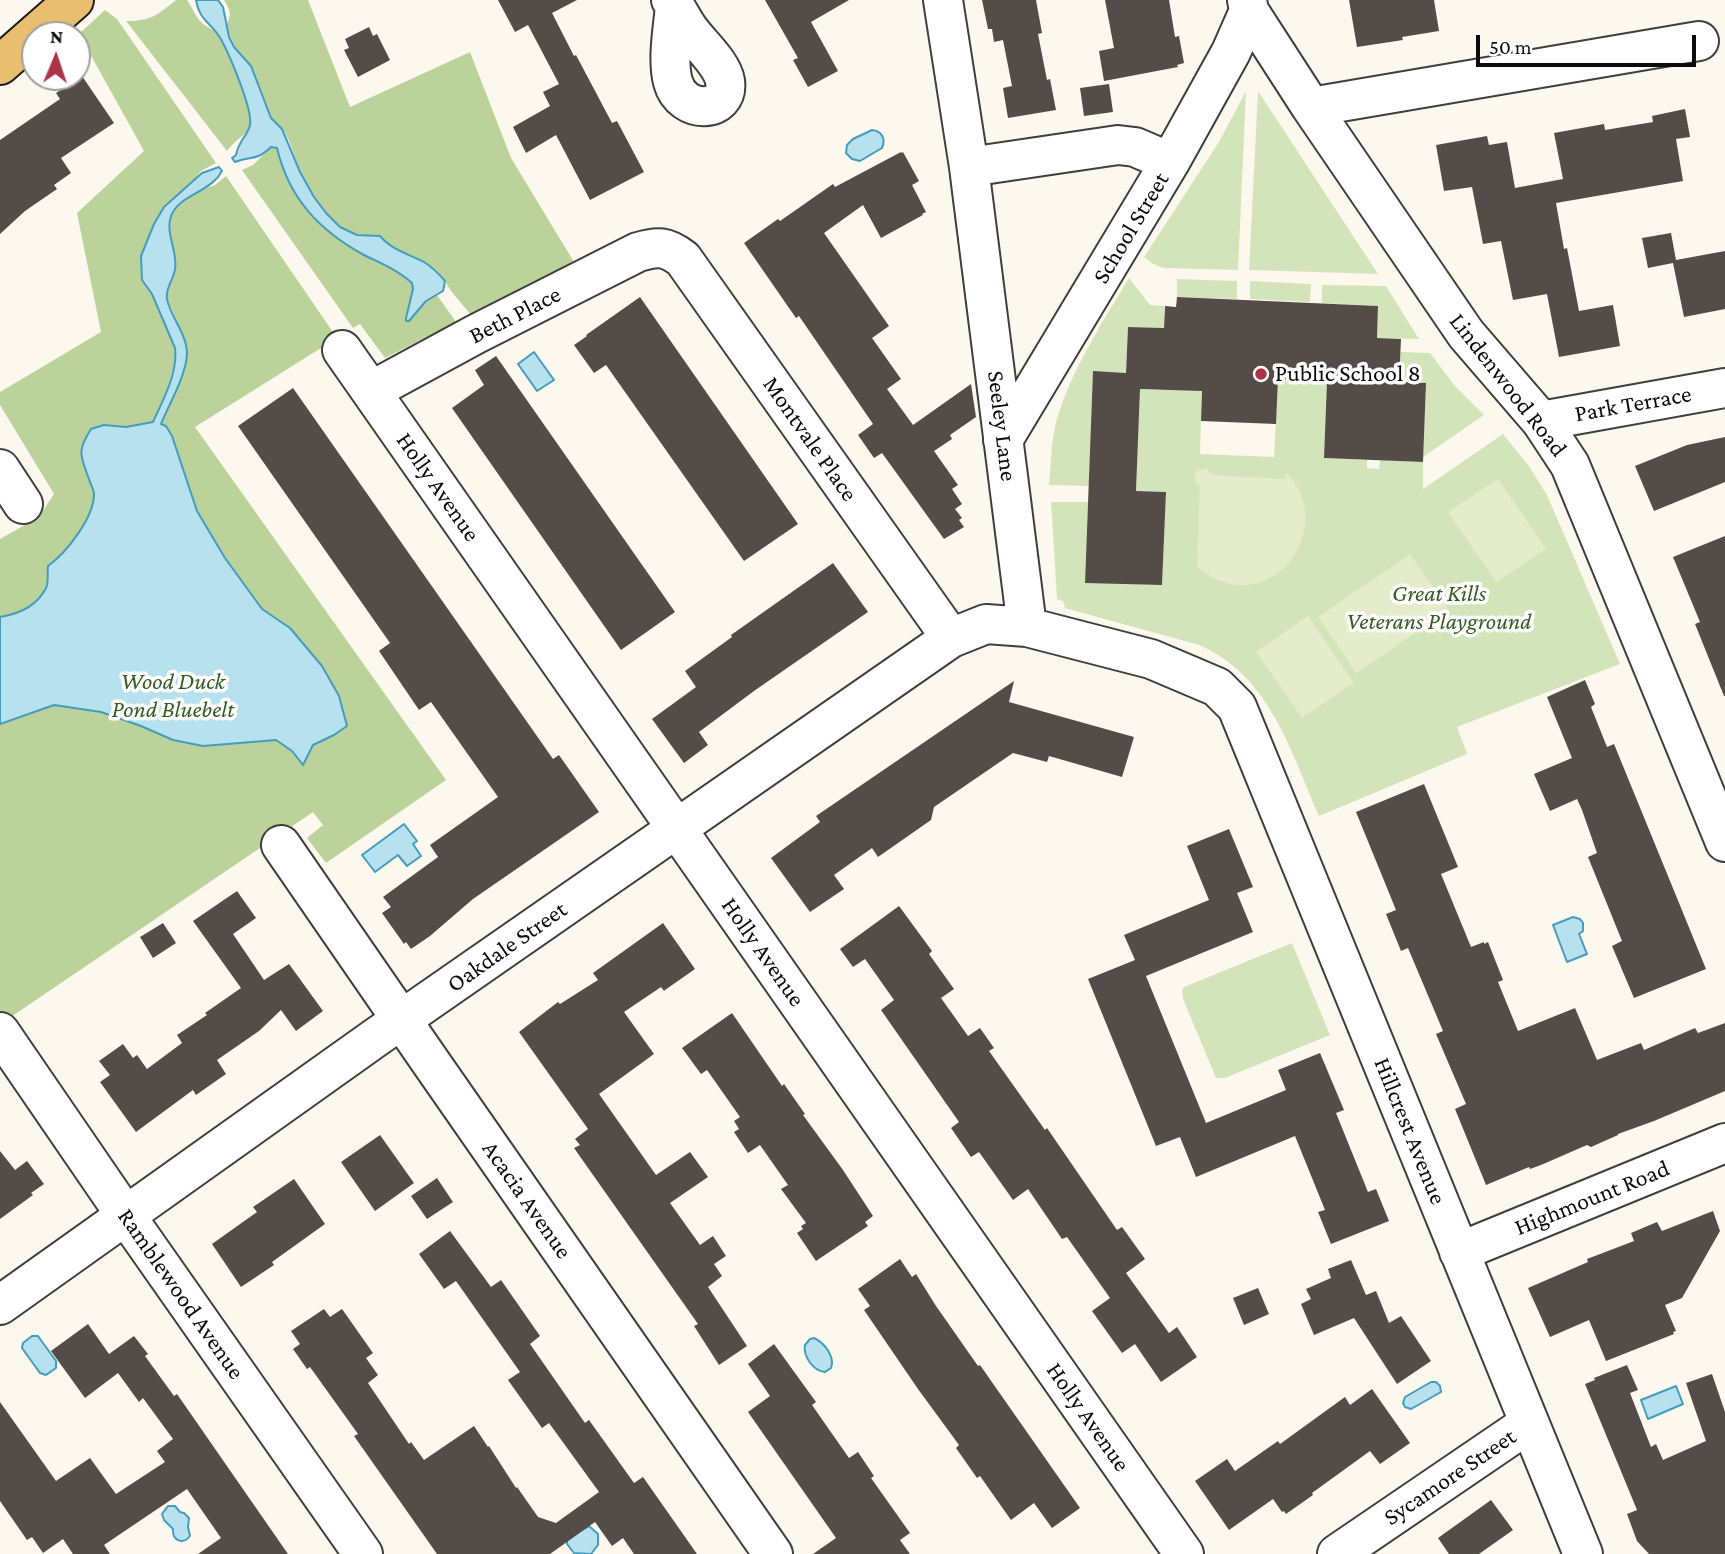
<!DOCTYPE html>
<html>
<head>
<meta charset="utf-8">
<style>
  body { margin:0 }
  #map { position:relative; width:1725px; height:1554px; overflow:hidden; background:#fdf8ed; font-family:"Crimson Pro",serif }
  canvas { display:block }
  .north { position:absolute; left:21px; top:21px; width:70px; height:70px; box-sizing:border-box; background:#fff; border:2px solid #9e9e9e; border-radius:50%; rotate:2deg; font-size:19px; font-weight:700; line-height:28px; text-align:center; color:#0c0c0c }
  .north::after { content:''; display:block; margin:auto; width:24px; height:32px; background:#ad3347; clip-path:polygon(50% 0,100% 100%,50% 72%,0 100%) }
  .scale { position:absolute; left:1476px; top:35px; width:220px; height:32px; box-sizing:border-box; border:4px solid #0c0c0c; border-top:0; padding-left:9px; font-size:21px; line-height:24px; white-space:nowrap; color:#0c0c0c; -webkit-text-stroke:5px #fff; paint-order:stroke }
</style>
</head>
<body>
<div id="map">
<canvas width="1725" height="1554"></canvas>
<div class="north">N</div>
<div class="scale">50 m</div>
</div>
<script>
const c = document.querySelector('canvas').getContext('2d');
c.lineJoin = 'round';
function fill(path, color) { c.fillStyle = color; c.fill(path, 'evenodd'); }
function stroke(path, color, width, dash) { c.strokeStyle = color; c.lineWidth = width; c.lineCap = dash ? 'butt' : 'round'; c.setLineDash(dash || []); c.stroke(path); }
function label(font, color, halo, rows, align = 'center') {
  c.font = font + ' "Crimson Pro",serif'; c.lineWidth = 7; c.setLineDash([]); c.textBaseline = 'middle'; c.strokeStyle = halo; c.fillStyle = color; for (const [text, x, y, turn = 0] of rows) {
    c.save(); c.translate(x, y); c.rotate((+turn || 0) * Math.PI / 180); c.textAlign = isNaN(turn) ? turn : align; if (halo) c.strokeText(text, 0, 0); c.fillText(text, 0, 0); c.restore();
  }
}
fill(new Path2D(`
  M1246,91L1238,270L1164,268L1153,264L1144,257L1219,142Z
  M1258,91L1378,274L1249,270Z
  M1129,278L1150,305L1164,306V328L1128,327L1126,373L1093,372L1089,486L1049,485C1051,465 1051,439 1057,419C1072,369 1102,323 1129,278Z
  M1177,279L1237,281V299L1177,297Z
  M1250,281L1311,284L1310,302L1250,299Z
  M1322,285L1386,286L1419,339L1377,338L1378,306L1322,303Z
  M1400,352L1430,353L1455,386L1484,415L1423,457L1426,383L1399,382Z
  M1160,375L1202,387L1200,454L1274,457L1278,379L1327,381L1324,458L1367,460V468L1379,469L1380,460L1423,462V489L1503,434L1529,466L1547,495L1620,664L1457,727L1467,754L1319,816C1290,750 1270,676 1199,645L1065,608L1063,601L1057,599L1051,502H1088L1085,582L1162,585L1166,492L1136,491L1140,389L1160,390Z
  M1292,943L1330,1035L1225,1078H1216L1183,999L1182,990L1184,987Z`), '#d4e4ba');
fill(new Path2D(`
  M176,0H187C193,8 197,21 206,26C209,28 213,30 216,32C226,47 255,111 250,127C248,133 232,143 227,151L126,21C152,21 157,15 176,0Z
  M224,0H308L350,107L470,52L511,158L574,262L471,315L451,291L445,281L387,244L380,236C366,237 350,234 339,226C321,213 306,189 299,168C294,156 290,139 282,128C278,124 273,122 270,117C263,107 261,93 256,82C246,62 231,46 226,24C233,16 229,8 224,0Z
  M105,10L117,19L216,163L201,171L194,180L164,207L154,224L143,249L146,287L152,294L172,339L176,357L168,387L154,422L126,427L82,462C86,471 93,483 94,493C96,516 66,554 48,566C47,573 49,582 46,588C37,606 19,614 0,617V539L39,517L54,494L0,405V392L101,332L77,213L144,151L79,34Z
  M271,147L277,148C290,198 316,227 360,252C377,262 397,269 412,283L413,289L406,318L409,321L426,301L437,295L456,322L385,358L360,324L353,328L242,170L253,165Z
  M226,176L337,338L195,427L446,780L326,863L307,838L323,825L313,812L5,1021L0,1013V724L54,705L101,712L141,726L173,740L203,746L276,740L292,751L334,735L290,628L262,609L225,558L197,511L172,436L161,425L185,369L183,336L167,298L168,287L172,278L175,256L171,243L170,227L171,215L177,207L188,198L203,189L215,185Z`), '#bbd39b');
fill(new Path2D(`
  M1204,468L1208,469L1212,475L1285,479L1286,472C1334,520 1285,605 1220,581C1212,578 1204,572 1197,567L1200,486L1196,483L1194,479L1196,472Z
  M1498,479L1546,549L1496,582L1448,512Z
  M1410,554L1449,610L1356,673L1318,617Z
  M1308,616L1354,683L1302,718L1256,652Z`), '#e4eccb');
const water = new Path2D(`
  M196,0H218L223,7L229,37L234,47L251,66L271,118L282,129L300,172L314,197L326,213L340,227L357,235L380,236C392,250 408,254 424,262C432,267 439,274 445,281L443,291L426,301L409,321H406V318L413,289L412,283C398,270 380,263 364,255C320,231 289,199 277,148L271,147C255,162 252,155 235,162L232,158L236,155C239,140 248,135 250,125C253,109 228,51 219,36C209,21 200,21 196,0Z
  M872,130C882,131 886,139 882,148L860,161L852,159L846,153L847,145L853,139Z
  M219,167L222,171C220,173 219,177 216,179C204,193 178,197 171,216C165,234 178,251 175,269C174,279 165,288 167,299C171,318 187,334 187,354C186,376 169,404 161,424L166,426L172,436L197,511L225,558L262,609L290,628L322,666L339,696L347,726L334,735L313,745L303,765L292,751L276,740L203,746L173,740L141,726L101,712L54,705L0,724V617C19,614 37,606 46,588C49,582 47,573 48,566C66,553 94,518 94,494C94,490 90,483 89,479C80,455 77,451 91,429L104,425L126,427L153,422C163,400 178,373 175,348L152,294L142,280L141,256L154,224L164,207L202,173Z
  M534,352L554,380L537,391L518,364Z
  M404,824L417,841L413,844L421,856L407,866L398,855L375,872L362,855Z
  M1573,917L1580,919L1583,923V931L1579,934L1587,954L1567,962L1553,925Z
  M32,1336H38L56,1361V1368L46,1375L40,1373L22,1348L23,1343Z
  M814,1338C825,1343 835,1357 831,1368L825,1372C813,1371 803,1356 805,1345L810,1339Z
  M1431,1382H1436L1440,1386L1441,1392L1411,1409L1405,1407L1403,1403L1405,1397Z
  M1676,1386L1683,1404L1648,1419L1641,1400Z
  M168,1506H175L180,1512L184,1513L189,1518L188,1527L190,1536C183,1545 172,1541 173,1529L164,1520L162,1514Z
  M589,1526L598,1534V1545L591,1554L574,1553L567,1544V1538Z`);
fill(water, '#b7e1ef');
stroke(water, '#459cbe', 2);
fill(new Path2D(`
  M498,0H577L552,13L574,56L576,55L612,123L617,121L644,172L590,200L556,135L526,153L513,127L550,106L543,92L559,84L528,25L515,32Z
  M765,0H849L811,22L838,71L808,87L793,60L798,58Z
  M982,0H1036L1042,33L1038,34L1047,80L1050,79L1056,110L1008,118L1003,88L1012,86L1003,40L994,42L992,29H988Z
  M1105,0H1169L1175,37L1179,36L1184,63L1177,65L1178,67L1104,81L1099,51L1114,48Z
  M1349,0H1434L1439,31L1402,37L1403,40L1357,47Z
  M369,27L373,36L377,34L390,60L358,77L344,50L349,48L345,39Z
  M82,76L114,123L61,158L71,173L54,185L57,189L25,211L0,234V140L60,99L56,93Z
  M1109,84L1113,112L1084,116L1080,88Z
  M1685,109L1690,137L1676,139L1683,181L1556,203L1564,249L1567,248L1579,311L1613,305L1620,346L1559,357L1547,294L1513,300L1501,241L1483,244L1472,187L1444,191L1436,145L1487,136L1489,145L1507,142L1515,188L1563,179L1554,133L1604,124L1605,130L1653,122L1652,116Z
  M901,152V153L903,152L919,181L912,185L926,212L922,214L923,215L881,238L863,205L824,233L889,326L872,338L901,379L887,389L913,425L971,384L976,417L950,435L952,439L934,451L958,485L952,489L962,504L955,509L962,518L959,520L964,527L944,539L882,453L874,458L858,435L873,424L799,316L796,318L744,243L778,219L780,221L833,184L835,187Z
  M1671,233L1676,260L1725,251V309L1684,317L1673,263L1648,268L1642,238Z
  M640,297L798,524L744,561L606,365L594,373L574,345L587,336L586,335Z
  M1177,297L1378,306L1377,338L1401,339L1399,382L1426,383L1423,462L1324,458L1327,381L1278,379L1276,424L1201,421L1202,391L1140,389L1136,491L1166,492L1162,585L1085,583L1093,371L1126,373L1128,327L1164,328L1165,306L1176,307Z
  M496,356L675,612L621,650L452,408L484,385L475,370Z
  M293,388L553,759L559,755L599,812L473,899L430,936L411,949L406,942L404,944L382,913L391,907L383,897L438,857L430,845L498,797L431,702L419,710L379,651L390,643L238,426Z
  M1725,437V482L1654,511L1635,466L1687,445Z
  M1725,536V696H1724L1695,624L1700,622L1673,557Z
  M833,563L868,612L754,691L699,732L708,745L684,763L652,719L696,687L685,671L732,637L731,635Z
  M1585,680L1595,704L1591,707L1607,747L1614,744L1706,969L1634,998L1612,946L1622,941L1588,857L1597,853L1582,810L1577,799L1550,811L1534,774L1572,758L1547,697Z
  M1014,681L1009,702L1134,737L1122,777L1049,756L1047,762L1013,753L934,807L931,820L878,857L872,848L834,875L844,889L810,912L771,858L820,822L816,816Z
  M1424,784L1458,867L1441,874L1471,947L1484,942V944L1488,942L1503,980L1498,982L1518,1031L1575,1008L1597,1060L1641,1043L1644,1050L1695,1028L1698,1033L1725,1023V1091L1654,1121L1618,1134V1135L1591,1147L1587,1145L1541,1165L1530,1169L1529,1167L1486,1185L1455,1109L1466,1104L1436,1034L1443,1031L1408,948L1401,951L1386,914L1396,910L1356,812Z
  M1229,829L1253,887L1237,893L1253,932L1146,976L1206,1123L1286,1090L1278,1070L1320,1053L1344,1110L1336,1113L1368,1192L1376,1189L1389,1221L1331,1244L1318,1212L1325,1210L1295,1136L1196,1177L1180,1137L1156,1146L1088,979L1135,960L1124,935L1209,900L1187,846Z
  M237,891L256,918L233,934L264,980L289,964L323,1011L296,1031L281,1010L259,1031L217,1060L226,1074L196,1095L193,1090L136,1132L100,1082L110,1075L99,1061L123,1044L133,1058L137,1055L147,1069L182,1043L177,1035L207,1015L205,1013L241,988L193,921Z
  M899,906L932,951L929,954L954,989L941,998L968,1036L980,1028L994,1048L989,1051L1045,1130L1047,1128L1117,1230L1122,1227L1145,1259L1126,1273L1169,1333L1177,1327L1197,1357L1161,1382L1135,1344L1122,1353L1092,1311L1110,1298L1067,1237L1062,1239L1028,1189L1013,1200L979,1152L971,1157L951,1128L959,1122L881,1010L894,1000L865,959L853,967L840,949Z
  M163,923L176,943L153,958L140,937Z
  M663,923L695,969L665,990L664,991L661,987L624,1012L654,1054L599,1094L656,1175L690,1152L708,1177L670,1203L700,1245L713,1236L726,1256L714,1264L722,1276L708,1287L747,1346L719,1365L694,1326L698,1324L574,1148L580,1145L575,1139L588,1129L519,1032L558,1002L560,1004L598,980L593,973Z
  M732,1013L782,1086L784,1084L805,1114L803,1115L843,1170L873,1216L865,1222L868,1226L816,1261L797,1233L803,1229L801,1226L806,1223L781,1189L788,1185L760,1145L748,1153L734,1132L739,1129L734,1121L740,1117L707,1070L701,1074L682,1048Z
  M380,1135L414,1183L375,1211L341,1162Z
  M0,1151L15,1170L27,1161L44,1184L31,1193L33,1195L0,1219Z
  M437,1178L453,1202L427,1219L411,1196Z
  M294,1179L325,1224L272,1262L274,1265L241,1287L212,1244L257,1212L253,1207Z
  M1713,1211L1720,1231L1682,1298L1665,1305L1676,1331L1673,1332L1674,1334L1606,1361L1589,1320L1550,1337L1528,1288L1588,1262L1587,1259L1634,1241L1631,1233L1657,1222L1662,1231Z
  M450,1231L491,1287L501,1280L540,1336L530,1344L585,1423L589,1420L634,1483L643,1477L697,1554H634L623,1538L612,1546L595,1522L550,1554H437L354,1436L358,1434L310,1367L307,1369L293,1349L300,1344L291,1331L324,1309L330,1317L342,1309L373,1353L366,1358L378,1375L368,1383L409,1444L411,1442L424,1460L474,1426L488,1447L489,1446L516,1488L517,1487L538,1517L556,1523L599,1492L549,1423L542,1428L508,1380L520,1372L456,1281L444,1289L419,1254Z
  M900,1259L912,1277L916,1274L936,1306L978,1366L980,1365L1080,1508L1052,1528L1034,1503L1011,1520L980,1476L977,1478L956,1448L959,1445L918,1389L864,1310L870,1306L858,1289Z
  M1351,1260L1366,1295L1376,1291L1389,1323L1401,1316L1431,1361L1397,1384L1354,1318L1314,1335L1301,1304L1311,1299L1306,1289L1331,1278L1328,1269Z
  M1258,1288L1269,1314L1244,1325L1233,1298Z
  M88,1324L109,1354L134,1336L148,1354L145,1356L174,1396L177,1394L288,1554H198L221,1538L187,1489L104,1545L110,1554H73L63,1539L43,1553L32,1537L27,1540L0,1501V1402L56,1481L90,1458L116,1494L165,1462L157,1451L173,1439L143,1398L139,1402L118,1373L85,1398L51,1351Z
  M774,1344L816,1402L812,1405L849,1458L858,1452L874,1476L871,1478L910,1533L900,1540L910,1554H813L836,1538L748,1412L770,1396L748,1364Z
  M1627,1365L1638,1390L1630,1393L1651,1447L1656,1444L1663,1460L1706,1441L1686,1383L1712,1374L1725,1412V1554H1649L1637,1541L1627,1514L1637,1510L1585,1384L1595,1380L1594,1378Z
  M1372,1389L1410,1443L1380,1464L1370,1451L1312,1493L1313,1495L1286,1514L1284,1511L1282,1512L1273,1499L1229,1530L1195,1481L1227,1459L1235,1471L1278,1441L1280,1444L1345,1397L1350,1405Z
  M1491,1500L1513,1530L1479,1554H1449L1438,1538Z`), '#534c49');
const minor = new Path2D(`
  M671,0C677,9 682,19 688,28C698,43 722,63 725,81C730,114 682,115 673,82C667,60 673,28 675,6
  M943,0L969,167L1027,627
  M1247,0L1249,11L1311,107L1466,334L1541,421L1570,465L1725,842
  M1311,107L1699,41
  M969,167L1118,145L1135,147L1170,162
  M342,350L1184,1554
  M371,391L476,334L638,252C658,246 666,246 683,259L951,638
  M1541,421L1725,388
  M1003,440L1170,162L1231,52L1249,11
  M0,469L23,504
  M281,845L432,1064L773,1554
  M0,1032L126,1216L363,1554
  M1459,1252L1725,1143
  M0,1305L375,1038L951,638L986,624L1027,627L1151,659L1217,687L1237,707L1583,1554
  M1337,1554L1528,1424`);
const major = new Path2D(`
  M0,65L74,0`);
stroke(minor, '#3f3f3f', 42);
stroke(major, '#1d1d1d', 42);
stroke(minor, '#fff', 38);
stroke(major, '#eabe70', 38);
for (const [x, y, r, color] of [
  [1261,374,7,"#ad3347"]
]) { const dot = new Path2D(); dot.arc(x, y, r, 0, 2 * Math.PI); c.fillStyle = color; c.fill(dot); stroke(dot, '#fff', 2.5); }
label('24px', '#0c0c0c', '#fff', [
  ["School Street",1131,228,-59],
  ["Beth Place",515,315,-27],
  ["Lindenwood Road",1508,385,52],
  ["Park Terrace",1633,404,-10],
  ["Seeley Lane",1002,426,83],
  ["Montvale Place",810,439,55],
  ["Holly Avenue",438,487,55],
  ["Oakdale Street",507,947,-35],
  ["Holly Avenue",763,952,55],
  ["Hillcrest Avenue",1410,1131,68],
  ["Highmount Road",1592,1198,-22],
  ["Acacia Avenue",527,1200,55],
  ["Ramblewood Avenue",181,1294,55],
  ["Holly Avenue",1088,1417,55],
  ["Sycamore Street",1450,1477,-34]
]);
label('24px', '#0c0c0c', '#fff', [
  ["Public School 8",1275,374]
], 'left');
label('italic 24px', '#365c24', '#fff', [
  ["Great Kills",1439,594],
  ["Veterans Playground",1439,622],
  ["Wood Duck",173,682],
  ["Pond Bluebelt",173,710]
]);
</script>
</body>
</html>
